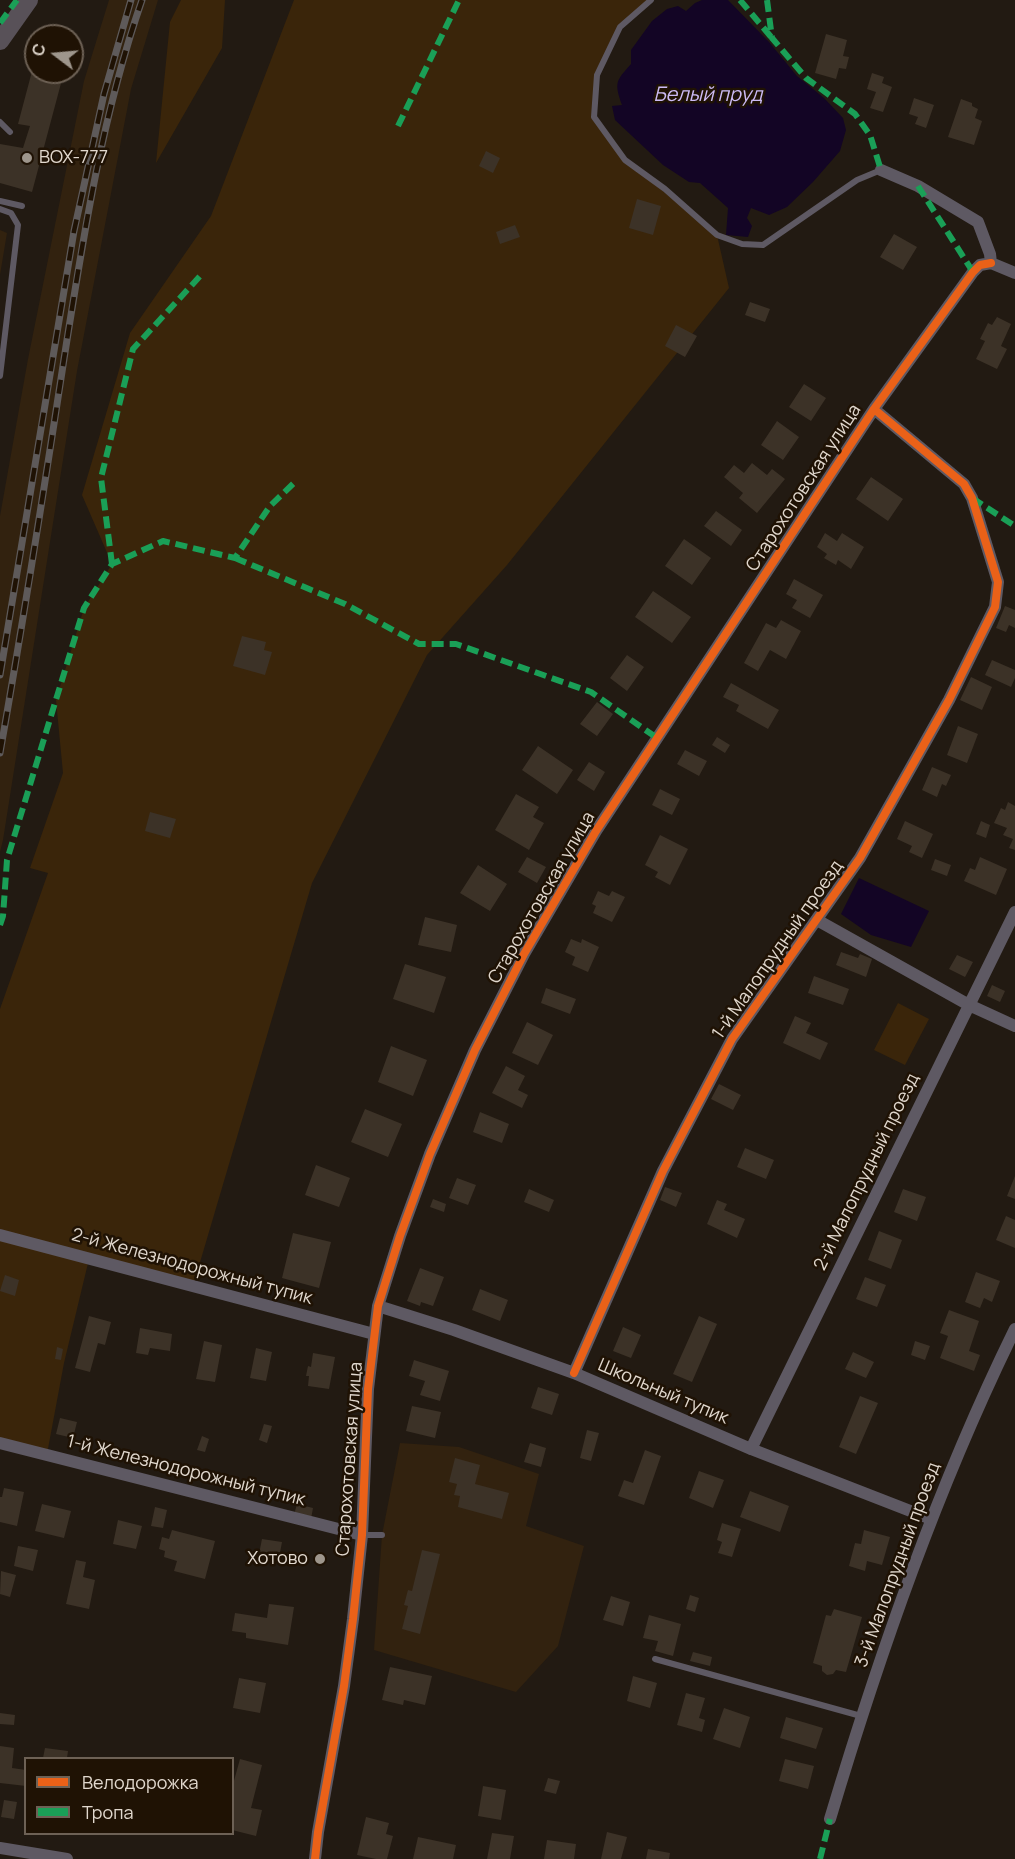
<!DOCTYPE html>
<html>
<head>
<meta charset="utf-8">
<style>
  body { margin:0 }
  #map { position:relative; width:1015px; height:1859px; overflow:hidden; background:#221a12; font-family:Manrope,sans-serif }
  canvas { display:block }
  .legend { position:absolute; left:24px; top:1757px; width:210px; height:78px; box-sizing:border-box; background:#1f1204; border:2px solid #6d6155; margin:0; padding:8px 10px; list-style:none; font-size:18px; color:#e1d8ce }
  .legend li { display:flex; align-items:center; gap:12px; height:30px }
  .legend b { width:30px; border:2px solid #6d6155 }
  .north { position:absolute; left:24px; top:24px; width:60px; height:60px; box-sizing:border-box; background:#1f1204; border:2px solid #6d6155; border-radius:50%; rotate:286deg; font-size:16px; font-weight:700; line-height:24px; text-align:center; color:#e1d8ce }
  .north::after { content:''; display:block; margin:auto; width:21px; height:27px; background:#9e968c; clip-path:polygon(50% 0,100% 100%,50% 72%,0 100%) }
</style>
</head>
<body>
<div id="map">
<canvas width="1015" height="1859"></canvas>
<ul class="legend">
<li><b style="height:8px;background:#ea6118"></b>Велодорожка</li>
<li><b style="height:8px;background:#1a9f57"></b>Тропа</li>
</ul>
<div class="north">С</div>
</div>
<script>
const c = document.querySelector('canvas').getContext('2d');
c.lineJoin = 'round';
function fill(path, color) { c.fillStyle = color; c.fill(path, 'evenodd'); }
function stroke(path, color, width, dash) { c.strokeStyle = color; c.lineWidth = width; c.lineCap = dash ? 'butt' : 'round'; c.setLineDash(dash || []); c.stroke(path); }
function label(font, color, halo, rows, align = 'center') {
  c.font = font + ' Manrope,sans-serif'; c.lineWidth = 5; c.setLineDash([]); c.textBaseline = 'middle'; c.strokeStyle = halo; c.fillStyle = color; for (const [text, x, y, turn = 0] of rows) {
    c.save(); c.translate(x, y); c.rotate((+turn || 0) * Math.PI / 180); c.textAlign = isNaN(turn) ? turn : align; if (halo) c.strokeText(text, 0, 0); c.fillText(text, 0, 0); c.restore();
  }
}
fill(new Path2D(`
  M109,0H158L131,89L77,371L3,840L0,852V516L28,359L84,81Z
  M0,230L7,233L0,275Z
  M400,1443L459,1447L539,1474L526,1526L584,1546L558,1646L516,1692L374,1650L382,1535Z`), '#32220f');
fill(new Path2D(`
  M181,0H225L222,48L156,163L170,22Z
  M294,0H651L620,27L597,75L594,117L625,160L717,235L729,288L507,565L427,655L312,883L193,1286L89,1259L64,1363L47,1454L0,1443V1009L48,873L30,868L63,773L56,700L84,608L112,564L82,495L130,333L211,216Z
  M898,1003L929,1019L905,1065L874,1050Z`), '#3a250a');
fill(new Path2D(`
  M702,0H728L769,42L797,76L824,98L843,118L846,130L840,151L813,182L787,207L769,215L751,208L747,218L752,226L748,237L726,235L728,208L700,183L689,182L663,165L615,120L612,106L622,105C614,82 616,81 631,64V50L652,21L667,9L678,6L686,11L695,3Z
  M859,878L929,911L911,947L871,935L841,914Z`), '#130525');
fill(new Path2D(`
  M49,31H59L69,36H43Z
  M826,34L847,40L843,56L849,57L846,69L839,68L836,79L815,73Z
  M35,60L36,72H64L32,192L0,183V144L23,148L30,126L18,124Z
  M872,73L884,77L882,83L892,87L883,112L870,108L876,92L867,89Z
  M914,98L934,105L926,128L915,124L918,117L909,114Z
  M961,99L972,103V106L978,109L975,118L982,121L974,145L948,137Z
  M486,151L500,158L493,173L479,166Z
  M637,199L661,206L653,235L629,228Z
  M515,225L520,237L500,244L496,232Z
  M894,234L917,247L903,270L880,257Z
  M750,302L770,309L765,322L745,315Z
  M997,317L1011,324L1001,346L1007,349L997,369L976,359L985,341L980,339L988,323L992,325Z
  M676,325L697,336L685,357L665,346Z
  M804,384L826,398L811,421L789,407Z
  M777,421L799,437L783,460L761,445Z
  M752,463L767,475L772,469L785,479L757,513L739,498L743,493L724,477L734,465L744,473Z
  M871,477L903,499L888,521L856,499Z
  M716,511L742,530L731,546L704,526Z
  M825,533L837,541L842,533L864,547L851,569L838,560L836,565L824,558L827,554L817,547Z
  M684,539L711,558L692,585L665,566Z
  M794,579L823,595L810,618L792,608L797,600L786,594Z
  M653,591L691,617L672,643L635,617Z
  M1005,606L1015,610V628L1009,625L1006,632L996,628Z
  M781,620L801,631L786,659L770,650L758,671L744,663L766,623L776,628Z
  M242,636L266,642L264,650L272,652L265,675L233,666Z
  M627,655L644,667L627,691L610,678Z
  M992,660L1015,670V678L1011,687L985,675Z
  M971,677L992,687L982,710L960,700Z
  M731,683L779,710L768,729L736,711L739,705L723,697Z
  M597,702L613,714L597,736L580,724Z
  M958,726L978,734L967,763L947,755Z
  M717,737L730,745L725,753L712,745Z
  M538,746L573,770L557,794L522,770Z
  M685,750L707,761L699,776L677,764Z
  M589,762L605,772L594,791L577,780Z
  M932,767L951,775L946,786L942,784L937,797L922,790Z
  M660,789L680,799L672,815L652,805Z
  M516,794L539,807L533,817L544,823L529,850L495,830Z
  M1008,802L1015,806V850L1009,848L1013,839L1003,835L1007,828L994,823L1001,808L1005,810Z
  M150,812L176,819L170,838L145,831Z
  M905,821L933,834L922,858L909,852L912,846L897,839Z
  M981,821L990,825L986,838L976,834Z
  M660,835L688,849L670,885L655,877L658,872L645,865Z
  M527,857L546,867L537,883L518,872Z
  M980,857L1007,869L996,895L964,881L970,868L975,870Z
  M935,859L951,865L947,876L931,870Z
  M478,865L507,884L490,911L460,893Z
  M598,891L609,896L612,891L625,897L612,922L593,913L596,906L592,904Z
  M425,917L457,925L451,952L418,945Z
  M571,939L581,943L582,939L599,947L588,972L572,965L575,957L565,952Z
  M841,952L858,958L860,954L872,959L866,977L836,965Z
  M957,955L973,962L965,977L949,969Z
  M405,964L446,977L434,1013L393,999Z
  M814,976L849,989L843,1005L808,993Z
  M992,985L1005,991L1000,1002L987,996Z
  M546,988L576,999L570,1014L541,1003Z
  M795,1016L811,1023L806,1033L828,1043L820,1060L783,1043Z
  M527,1022L553,1035L538,1065L512,1053Z
  M391,1046L427,1060L413,1096L378,1082Z
  M506,1066L525,1076L518,1090L528,1095L522,1108L492,1093Z
  M719,1084L741,1095L733,1110L711,1099Z
  M365,1109L402,1124L388,1157L351,1142Z
  M480,1112L509,1124L502,1143L473,1132Z
  M745,1148L774,1160L766,1179L737,1167Z
  M316,1165L350,1178L339,1207L305,1195Z
  M1015,1176V1199L1007,1196Z
  M457,1178L476,1185L468,1205L449,1198Z
  M665,1187L682,1193L676,1207L660,1200Z
  M529,1189L554,1200L549,1212L524,1202Z
  M903,1189L926,1197L917,1221L894,1212Z
  M433,1199L446,1204L444,1212L430,1207Z
  M717,1200L727,1204L724,1210L745,1219L737,1238L707,1224Z
  M1006,1216L1015,1220V1248L996,1240Z
  M879,1231L902,1240L891,1269L868,1260Z
  M293,1233L331,1242L319,1288L282,1278Z
  M420,1268L444,1277L433,1306L421,1302L420,1306L407,1301Z
  M976,1272L1000,1281L992,1302L984,1298L980,1308L965,1302Z
  M5,1275L19,1280L15,1296L0,1291Z
  M865,1277L886,1285L877,1307L856,1299Z
  M480,1289L508,1300L500,1321L472,1310Z
  M949,1310L979,1321L969,1351L980,1355L974,1371L940,1358L948,1336L940,1333Z
  M89,1316L111,1322L105,1345L98,1343L90,1372L75,1368Z
  M699,1316L717,1324L692,1382L673,1374Z
  M623,1327L641,1335L631,1358L613,1351Z
  M140,1328L172,1334L170,1351L150,1348L148,1355L136,1353Z
  M204,1341L222,1345L215,1382L196,1379Z
  M915,1341L930,1346L925,1360L911,1355Z
  M57,1347L63,1349L61,1360L55,1359Z
  M256,1348L272,1352L266,1381L250,1378Z
  M853,1352L874,1362L866,1378L845,1369Z
  M313,1353L335,1357L329,1389L308,1386L309,1376H306L308,1366L311,1367Z
  M414,1360L449,1371L440,1401L420,1395L425,1381L409,1376Z
  M538,1387L559,1394L552,1415L531,1408Z
  M860,1396L878,1403L856,1454L839,1447Z
  M412,1406L441,1412L435,1438L406,1431Z
  M60,1418L77,1422L73,1438L56,1434Z
  M264,1424L272,1426L267,1443L259,1440Z
  M587,1430L599,1433L591,1461L580,1458Z
  M202,1436L209,1439L205,1452L197,1450Z
  M530,1443L546,1448L541,1467L524,1462Z
  M645,1450L661,1456L644,1505L618,1496L624,1480L633,1483Z
  M455,1458L480,1465L475,1484L509,1493L502,1519L458,1507L460,1496L454,1495L457,1484L449,1482Z
  M699,1471L724,1480L713,1508L689,1498Z
  M4,1488L24,1492L17,1526L0,1522V1497H2Z
  M750,1491L789,1506L780,1532L740,1517Z
  M42,1504L71,1511L64,1538L35,1531Z
  M297,1504L313,1508L311,1519L294,1515Z
  M155,1507L167,1510L163,1528L151,1526Z
  M118,1520L142,1526L136,1549L113,1544Z
  M722,1523L741,1529L732,1557L718,1553L722,1542L717,1540Z
  M172,1530L215,1541L205,1579L174,1571L177,1561L164,1557L165,1551L159,1549L162,1537L169,1539Z
  M864,1530L890,1537L882,1565L867,1561L865,1571L849,1566L855,1543L861,1544Z
  M262,1539L282,1542L279,1558L259,1554Z
  M18,1546L38,1550L33,1571L14,1566Z
  M422,1550L440,1554L420,1634L402,1629L408,1606L404,1605L408,1590L412,1591Z
  M76,1560L86,1562L83,1577L95,1580L89,1609L66,1604Z
  M1,1571L16,1575L10,1597L0,1594Z
  M690,1595L699,1598L695,1612L686,1609Z
  M611,1596L630,1602L623,1626L603,1620Z
  M269,1604L294,1607L288,1645L246,1638V1633L232,1631L235,1613L267,1618Z
  M834,1609L862,1617L846,1672L836,1670L833,1674L827,1675L822,1671V1666L813,1663L826,1615L831,1616Z
  M649,1615L681,1624L673,1656L655,1651L658,1641L643,1638Z
  M693,1652L712,1657L710,1666L690,1661Z
  M390,1667L432,1676L425,1705L404,1700L403,1705L382,1700Z
  M633,1676L657,1683L650,1708L627,1701Z
  M239,1678L266,1683L260,1713L233,1708Z
  M686,1693L705,1698L699,1718L705,1720L702,1732L677,1725Z
  M724,1708L750,1717L740,1748L713,1739Z
  M0,1713L15,1715L14,1725L0,1724Z
  M786,1717L823,1728L816,1749L780,1738Z
  M0,1746L14,1748L12,1768L26,1770V1786L0,1783Z
  M45,1748L68,1751L67,1758H43Z
  M240,1759L262,1765L251,1808L262,1810L256,1836L232,1830V1788Z
  M785,1759L814,1766L808,1789L779,1781Z
  M548,1778L560,1781L556,1794L544,1791Z
  M483,1786L506,1790L501,1820L478,1816Z
  M4,1800L17,1802L14,1819L1,1817Z
  M366,1817L389,1823L386,1834L393,1836L387,1859H376L357,1855Z
  M607,1832L627,1837L621,1859H601Z
  M492,1833L514,1836L510,1859H487Z
  M418,1837L456,1845L453,1859H413Z
  M547,1840L576,1844L574,1859H544Z
  M648,1849L670,1853L669,1859H646Z`), '#3c3227');
stroke(new Path2D(`
  M651,0L620,27L597,75L594,117L625,160L665,189L717,235L742,244L763,245L857,180L881,170
  M0,122L10,132
  M0,201L22,206
  M0,209L11,213L18,225L0,376
  M362,1535H382
  M655,1659L861,1716`), '#5e5963', 6);
stroke(new Path2D(`
  M881,170L918,186L978,222L990,254L991,263L1015,273
  M817,920L969,1005L1015,1026
  M0,1235L374,1334
  M378,1306L454,1330L574,1373L751,1449L931,1519
  M574,1373L663,1171L732,1039L860,858L949,700L995,607L998,582L972,498L964,484L874,409
  M0,1443L362,1535
  M751,1449L1015,912
  M830,1819C880,1652 938,1486 1015,1329
  M0,1848L67,1859
  M315,1859L318,1832L344,1686L353,1619L362,1535L368,1389L378,1306L400,1236L430,1154L475,1050L524,954L596,831L874,409L973,272L980,265L991,263`), '#5e5963', 12);
stroke(new Path2D(`
  M0,41L29,0`), '#585158', 18);
const rail = new Path2D(`
  M0,675L74,231L104,94L131,0
  M0,753C23,622 44,490 64,359C83,238 102,115 142,0`);
stroke(rail, '#5e5a5a', 7);
stroke(rail, '#1f1204', 4.5, [14]);
stroke(new Path2D(`
  M740,0L772,38
  M767,0L772,38L806,78L855,114L870,135L881,170
  M0,23L17,0
  M398,126L459,0
  M918,186L973,272
  M972,498L1015,526
  M235,558L345,604L419,644H456L591,692L657,738
  M112,564L101,478L133,349L202,274
  M0,925L3,916L7,860L84,608L112,564L163,541L235,558L270,506L297,480
  M820,1859L830,1819`), '#1a9f57', 6, [12, 6]);
stroke(new Path2D(`
  M574,1373L663,1171L732,1039L860,858L949,700L995,607L998,582L972,498L964,484L874,409
  M315,1859L318,1832L344,1686L353,1619L362,1535L368,1389L378,1306L400,1236L430,1154L475,1050L524,954L596,831L874,409L973,272L980,265L991,263`), '#ea6118', 8);
for (const [x, y, r, color] of [
  [27,158,6,"#9e968c"],
  [320,1559,6,"#9e968c"]
]) { const dot = new Path2D(); dot.arc(x, y, r, 0, 2 * Math.PI); c.fillStyle = color; c.fill(dot); stroke(dot, '#1f1204', 2); }
label('18px', '#e1d8ce', '#1f1204', [
  ["ВОХ-777",39,158],
  ["Хотово",308,1559,"right"]
], 'left');
label('18px', '#e1d8ce', '#1f1204', [
  ["Старохотовская улица",804,488,-57],
  ["Старохотовская улица",542,898,-60],
  ["1-й Малопрудный проезд",778,950,-55],
  ["2-й Малопрудный проезд",867,1172,-64],
  ["2-й Железнодорожный тупик",192,1267,15],
  ["Школьный тупик",663,1392,23],
  ["Старохотовская улица",350,1459,-86],
  ["1-й Железнодорожный тупик",186,1471,14],
  ["3-й Малопрудный проезд",898,1565,-70]
]);
label('italic 20px', '#ccbbf5', '#1f1204', [
  ["Белый пруд",708,95]
]);
</script>
</body>
</html>
